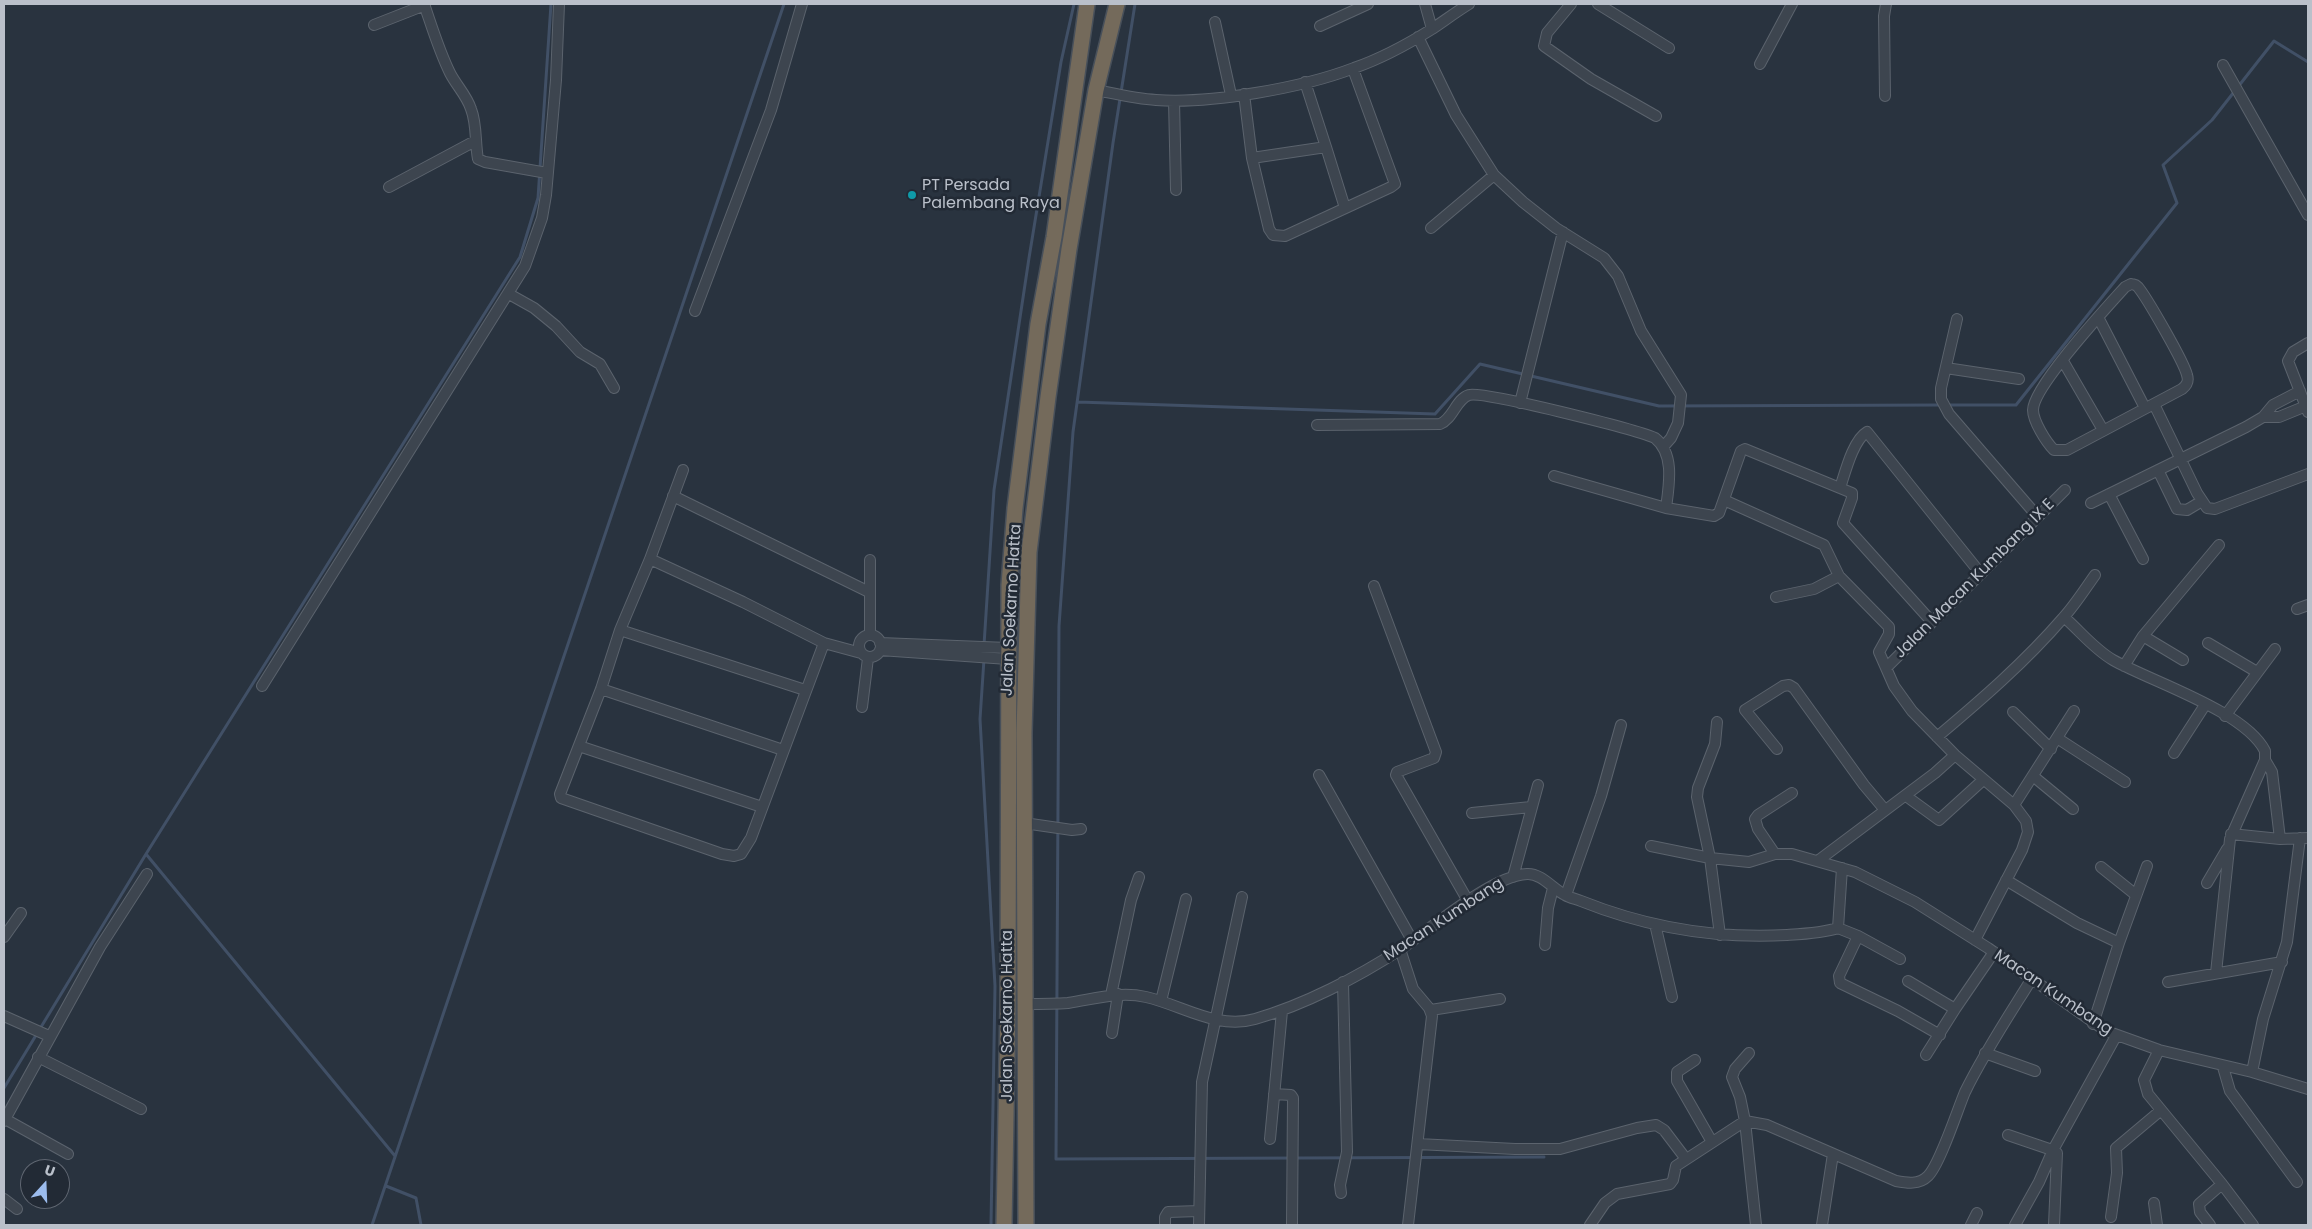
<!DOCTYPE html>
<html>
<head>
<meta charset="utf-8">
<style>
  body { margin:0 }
  #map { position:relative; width:2312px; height:1229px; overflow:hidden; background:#29333f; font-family:Poppins,sans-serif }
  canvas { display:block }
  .frame { position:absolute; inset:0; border:5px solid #bac0ca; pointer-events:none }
  .north { position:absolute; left:20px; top:1159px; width:50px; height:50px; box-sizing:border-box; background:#222a35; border:1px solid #5f6671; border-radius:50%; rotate:20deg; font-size:14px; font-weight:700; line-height:20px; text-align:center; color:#bac0ca }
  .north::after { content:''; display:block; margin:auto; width:18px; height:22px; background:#9bbbed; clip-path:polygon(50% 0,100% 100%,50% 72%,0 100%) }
</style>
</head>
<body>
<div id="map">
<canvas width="2312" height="1229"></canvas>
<div class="frame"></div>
<div class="north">U</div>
</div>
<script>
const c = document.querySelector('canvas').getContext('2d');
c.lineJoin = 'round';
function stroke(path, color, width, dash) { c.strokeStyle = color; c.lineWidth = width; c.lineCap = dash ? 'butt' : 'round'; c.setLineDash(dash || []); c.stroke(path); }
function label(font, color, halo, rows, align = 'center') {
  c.font = font + ' Poppins,sans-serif'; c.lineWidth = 5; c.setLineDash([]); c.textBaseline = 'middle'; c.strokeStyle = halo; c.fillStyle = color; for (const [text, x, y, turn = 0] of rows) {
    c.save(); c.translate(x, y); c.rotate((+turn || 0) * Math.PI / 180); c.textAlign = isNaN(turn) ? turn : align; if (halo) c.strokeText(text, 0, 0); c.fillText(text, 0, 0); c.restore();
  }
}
stroke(new Path2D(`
  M1135,4L1113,143L1073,432L1059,626L1056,1159L1544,1157
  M1078,402L1435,414L1480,364L1659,406L1941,405
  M1947,405H2016L2177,203L2163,165L2212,120L2274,41L2308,62
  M984,645L994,490L1029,258L1061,62L1074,4
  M984,659L980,719L995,986L991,1225
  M146,854L395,1156
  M4,1088L146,854L520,257L538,198L551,4
  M386,1186L416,1198L421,1225
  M372,1225L784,4`), '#415066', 3);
const minor = new Path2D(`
  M424,4C432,27 439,51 450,73C456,85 467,96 471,109C477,124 475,143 478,159L485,162L547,173
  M1425,4L1432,29
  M1571,4L1547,33L1544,46L1591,79L1656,116
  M1598,4L1669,48
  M1215,22L1231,95
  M374,25L425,5
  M1320,26L1368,4
  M1418,37L1456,115L1494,175L1523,202L1556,228L1604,258L1618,276L1641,331L1681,395L1678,423L1671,438L1663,447
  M1760,64L1792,4
  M2223,65L2308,215
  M1096,90C1116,94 1136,99 1156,100C1210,104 1302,88 1354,68C1380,59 1408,44 1432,29C1444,21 1456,12 1469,4
  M1244,94L1252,158L1269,229L1273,235L1285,236L1391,187L1395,184L1353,69
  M1885,96L1884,16L1886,4
  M1174,101L1176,190
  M1326,147L1345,208
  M1252,158L1326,147L1305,82
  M389,187L475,141
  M1431,228L1494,175
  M2131,284C2135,285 2135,284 2138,287C2147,298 2184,362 2187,375C2189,381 2187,385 2182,389L2067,450H2054C2046,442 2033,421 2033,410C2033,387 2107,307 2125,287Z
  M509,294L534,308L556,326L580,352L600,364L614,388
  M695,311L771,110L802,4
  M2098,317L2145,408
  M1957,319L1941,388V399L1949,414L2038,517
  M2308,343L2293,352L2288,361L2308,412
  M2063,361L2103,430
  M1946,368L2019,379
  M1520,403L1563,232
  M2154,404L2197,493L2207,508L2215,509L2308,474
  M2263,417H2279L2306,406
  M1317,425L1440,424C1453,419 1456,399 1469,395C1484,391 1634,429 1655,438C1675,454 1669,485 1666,508
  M683,470L650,559L620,630L601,689L560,794L561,798L722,854L734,856L741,854L751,838L824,643
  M2158,470L2177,509L2187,510L2202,501
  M1554,476L1666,508L1714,516L1719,513L1741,451L1745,449L1852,493V498L1843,523L1932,622
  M1840,488C1845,473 1853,440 1867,432L1981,574
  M2109,494L2143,559
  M673,496L869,592
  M1724,500L1824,545L1839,576L1889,627V634L1879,652L1894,686L1912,711L1955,755L2014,805L2026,821L2028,832L2022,850L1975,940
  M2091,503L2246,427L2263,417L2273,405L2300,391
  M650,559L743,602L824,643L861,653
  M870,560V635
  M1374,586L1436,752L1434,758L1397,772L1396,775L1468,901
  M1776,597L1814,589L1839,576
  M2297,609L2308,605
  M2064,617C2081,632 2094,649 2113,660C2152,682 2245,711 2265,751V760L2230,839L2216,973
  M620,630L805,690
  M859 646a11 11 0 1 1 22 0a11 11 0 1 1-22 0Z
  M2143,636L2183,660
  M880,643L1008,648
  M2208,643L2257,672
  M880,650L1008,659
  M2124,666L2143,636L2219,545
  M1886,668L2065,490
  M262,686L525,266L542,218L546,195L556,80L559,4
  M601,689L783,750
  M862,707L868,658
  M2013,712L2051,749
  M2225,716L2275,649
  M1717,722L1715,744L1698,788L1697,797L1710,858L1720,935
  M1937,737C1981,700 2025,662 2063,618C2075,605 2085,589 2095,575
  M2057,738L2125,782
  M579,746L762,807
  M1777,749L1745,710L1783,686L1789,685L1794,688L1864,785L1885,810
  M2174,753L2205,705
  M2265,760L2272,772L2280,839
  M1319,775L1412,940
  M2033,776L2073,809
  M1906,796L1939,820L1983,780
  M2014,805L2074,711
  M1472,813L1531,807
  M1024,823L1072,830L1081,829
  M2231,834L2280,839L2308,838
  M1651,846L1710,858L1749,862L1775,854H1792L1855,872L1915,902L1988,948L2106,1031L2159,1050L2252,1072L2308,1089
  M1775,854L1758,829L1755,819L1758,815L1792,793
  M1819,860L1935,773L1955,755
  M2101,867L2136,895
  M1513,877L1538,785
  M2006,880L2077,923L2119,943
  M2207,883L2227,849
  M1566,895L1601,796L1621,725
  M1655,924L1672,997
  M1838,928L1858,936L1900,959
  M1858,936L1839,976L1840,983L1898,1011L1940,1035
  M4,937L21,913
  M1545,945L1548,908L1553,888
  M1400,949L1413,989L1429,1008L1432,1016L1408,1225
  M1908,981L1955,1009L1994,952
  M2168,982L2282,962
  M1111,995L1131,900L1139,877
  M1161,1001L1186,899
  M1024,1004C1039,1004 1054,1004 1068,1003C1095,999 1119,991 1146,997C1182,1005 1217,1030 1255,1019C1304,1005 1358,977 1401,949C1432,928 1491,876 1527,874C1541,873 1553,889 1565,895C1570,898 1576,899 1581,901C1646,927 1716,939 1787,935C1803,934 1823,933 1838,928L1842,868
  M1431,1010L1500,999
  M4,1016L49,1036
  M2093,1024L2119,943L2147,866
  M1112,1033L1118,994
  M2159,1050L2144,1080L2148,1094L2222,1184L2253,1225
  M1749,1053L1735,1069L1732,1077L1740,1097L1745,1121L1756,1225
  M1985,1053L2035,1071
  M1926,1055L1955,1009
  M38,1057L141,1109
  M1695,1060L1677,1072V1081L1712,1142
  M2223,1067L2230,1091L2297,1182
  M2252,1072L2263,1019L2287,942L2300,838
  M1274,1094L1291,1095L1293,1098L1292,1225
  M5,1119L68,1154
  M4,1121L100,947L147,874
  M2008,1135L2055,1151L2057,1153L2054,1225
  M1270,1139L1282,1011
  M1418,1144L1515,1149H1560L1637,1128L1656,1125L1664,1130L1686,1159
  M1341,1193L1340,1185L1347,1152L1343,982
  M4,1199L17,1209
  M2154,1203L2157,1225
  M2111,1217L2117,1173L2116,1148L2160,1111
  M1165,1225V1217L1168,1212L1199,1211
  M1199,1225L1202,1082L1242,897
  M1590,1225L1605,1203L1617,1194L1670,1184L1673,1180L1676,1166L1745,1121L1767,1125L1896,1181C1907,1183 1919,1185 1928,1176C1940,1164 1957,1111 1965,1092C1984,1053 2008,1017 2031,980
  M1822,1225L1833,1154
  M1971,1225L1977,1213
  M2015,1225L2039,1182L2053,1150L2116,1036
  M2210,1225L2200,1212L2199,1204L2222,1184`);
const highway = new Path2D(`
  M1004,1225L1008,1005L1009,585L1015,508L1038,324L1054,237L1087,4
  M1026,1225L1024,733L1029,552L1048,397L1069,249L1096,90L1117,4`);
stroke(minor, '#5b636d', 12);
stroke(highway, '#48505a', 18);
stroke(minor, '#3d454f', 10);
stroke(highway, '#746a5b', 15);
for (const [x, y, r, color] of [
  [912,195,5,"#0f9aa8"]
]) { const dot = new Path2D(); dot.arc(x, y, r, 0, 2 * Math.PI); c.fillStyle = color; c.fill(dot); stroke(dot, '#222a35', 2); }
label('16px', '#bac0ca', '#222a35', [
  ["PT Persada",922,186],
  ["Palembang Raya",922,204]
], 'left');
label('16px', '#bac0ca', '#222a35', [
  ["Jalan Macan Kumbang IX E",1975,579,-45],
  ["Jalan Soekarno Hatta",1012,610,-87],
  ["Macan Kumbang",1444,920,-33],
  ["Macan Kumbang",2053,993,34],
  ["Jalan Soekarno Hatta",1008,1016,-90]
]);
</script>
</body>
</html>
